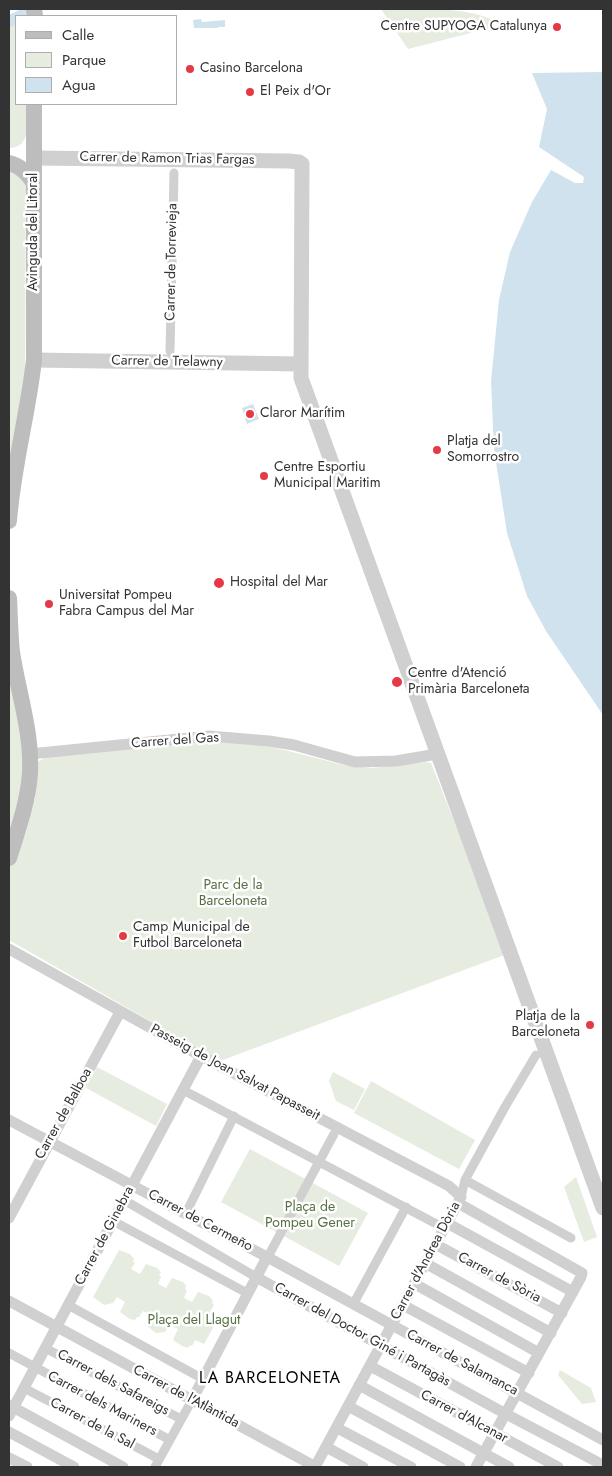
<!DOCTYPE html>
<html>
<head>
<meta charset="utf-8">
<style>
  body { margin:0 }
  #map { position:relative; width:612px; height:1476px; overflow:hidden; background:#fff; font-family:Jost,sans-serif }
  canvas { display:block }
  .frame { position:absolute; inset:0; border:10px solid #333; pointer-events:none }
  .legend { position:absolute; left:15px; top:15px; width:162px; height:90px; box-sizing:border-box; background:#fff; border:1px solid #adadad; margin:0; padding:6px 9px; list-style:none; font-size:15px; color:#333 }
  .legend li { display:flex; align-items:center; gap:10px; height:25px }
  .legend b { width:25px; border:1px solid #adadad }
</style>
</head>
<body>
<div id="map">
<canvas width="612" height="1476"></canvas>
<div class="frame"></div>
<ul class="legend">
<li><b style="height:6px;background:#bdbdbd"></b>Calle</li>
<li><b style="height:14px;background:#e6ecdf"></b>Parque</li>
<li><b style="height:14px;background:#cfe2ee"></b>Agua</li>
</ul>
</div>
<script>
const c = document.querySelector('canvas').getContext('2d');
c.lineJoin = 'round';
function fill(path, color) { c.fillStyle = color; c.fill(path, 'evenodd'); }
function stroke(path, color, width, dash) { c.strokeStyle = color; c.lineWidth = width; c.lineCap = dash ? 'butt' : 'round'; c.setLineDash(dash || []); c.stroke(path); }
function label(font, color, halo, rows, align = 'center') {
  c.font = font + ' Jost,sans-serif'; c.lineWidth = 5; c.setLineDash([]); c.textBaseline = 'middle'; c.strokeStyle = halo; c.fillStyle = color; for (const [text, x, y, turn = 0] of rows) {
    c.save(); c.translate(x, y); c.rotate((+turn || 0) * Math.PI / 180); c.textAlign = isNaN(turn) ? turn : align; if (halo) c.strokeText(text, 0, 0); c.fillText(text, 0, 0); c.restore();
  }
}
fill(new Path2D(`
  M381,9C411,9 471,6 496,22L490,28L408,49Z
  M16,25V104H27C27,120 32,148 9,148V28Z
  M9,167L26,181V191L25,376L9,465Z
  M10,679L21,723L25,772L9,840V702Z
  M209,741L268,746L344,765L372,768L426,762L431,763L507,954L220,1061L9,940V867L26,832L35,798L37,762L47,757Z
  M97,1067L167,1104L156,1126L86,1088Z
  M333,1072L365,1089L354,1110L336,1101L329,1081Z
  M371,1081L475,1140L459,1169L354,1113Z
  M250,1149L368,1213L339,1266L221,1202Z
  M576,1177L597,1237L584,1242L564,1187Z
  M119,1250L130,1254L134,1259L133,1262L135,1263L131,1269L140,1274L146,1264L157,1268L161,1272L159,1275L161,1277L158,1284L166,1288L172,1278L183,1282L186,1286L185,1289L187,1290L184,1298L192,1302L198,1292L209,1296L213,1301L212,1303L214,1305L210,1312L219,1317L204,1344L195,1340L192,1346L190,1345L188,1348L182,1346L173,1340L178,1329L169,1325L165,1332L156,1333L147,1326L152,1316L143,1311L139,1317H137L135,1320L130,1319L120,1312L125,1302L117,1297L113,1303L104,1305L93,1297Z
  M560,1370L591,1388L596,1402L582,1404L558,1375Z`), '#e6ecdf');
fill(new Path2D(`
  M21,9H27V16H16V25L9,28V15Z
  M201,19L202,22L225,20V27H218V28H194L193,20Z
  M603,72V715L546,631L527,596L507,533L494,449L491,381L499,300L510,252L532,202L551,170L575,183H583L584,177L539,147L547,109L532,73Z
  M253,404L259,419L247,424L242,408Z`), '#cfe2ee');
stroke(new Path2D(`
  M170,351L174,173
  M183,1090L444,1228
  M465,1180L571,1238
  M461,1197L465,1180L505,1107L536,1055
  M124,1200L256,1277
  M188,1209L234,1116
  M113,1221L247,1293
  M270,1253L334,1134
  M355,1301L406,1207
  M68,1305L203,1379
  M45,1348L181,1419
  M9,1353L170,1440
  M24,1388L159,1459
  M155,1467L192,1400`), '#d0d0d0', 9);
stroke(new Path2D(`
  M30,754L209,736L269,741L294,745L355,762L396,761L437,754
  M9,949L201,1056L449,1186L461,1197L315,1467
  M9,1120L267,1257L603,1440
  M458,1203L582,1273L581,1277L476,1467
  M9,1218L120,1012
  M447,1223L573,1292
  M435,1244L562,1313
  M425,1263L551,1333
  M256,1277L506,1414L603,1465
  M415,1284L539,1353
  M9,1301L316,1467
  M403,1305L529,1373
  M370,1366L558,1467
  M359,1385L509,1467
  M192,1400L267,1257
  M9,1405L123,1467
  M348,1406L460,1467
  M9,1416L201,1056
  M337,1428L411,1467
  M9,1432L74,1467
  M326,1447L363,1467
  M9,1458L27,1467`), '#d0d0d0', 11);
stroke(new Path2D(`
  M34,158L289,161L299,162L302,164L301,378L603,1208
  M34,360L300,364`), '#d0d0d0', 15);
stroke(new Path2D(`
  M34,9L35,16
  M9,163C21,166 27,173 34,183
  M9,521C13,467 28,414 34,360V104
  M9,598C10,616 10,634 12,652C18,692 32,731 30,773C28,802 18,830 9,858`), '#bdbdbd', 16);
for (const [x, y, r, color] of [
  [557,27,5,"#e63946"],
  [190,69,5,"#e63946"],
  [250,92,5,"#e63946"],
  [250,414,5,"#e63946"],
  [437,450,5,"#e63946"],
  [264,476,5,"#e63946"],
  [219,583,6,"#e63946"],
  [49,604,5,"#e63946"],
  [397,682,6,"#e63946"],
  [123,936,5,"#e63946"],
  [590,1025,5,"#e63946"]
]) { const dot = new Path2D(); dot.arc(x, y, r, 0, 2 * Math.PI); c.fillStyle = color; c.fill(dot); stroke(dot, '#fff', 2); }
label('14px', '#333', '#fff', [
  ["Centre SUPYOGA Catalunya",547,27,"right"],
  ["Casino Barcelona",200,69],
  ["El Peix d'Or",260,92],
  ["Claror Marítim",260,414],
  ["Platja del",447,442],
  ["Somorrostro",447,458],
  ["Centre Esportiu",274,468],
  ["Municipal Maritim",274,484],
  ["Hospital del Mar",230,583],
  ["Universitat Pompeu",59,596],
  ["Fabra Campus del Mar",59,612],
  ["Centre d'Atenció",408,674],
  ["Primària Barceloneta",408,690],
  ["Camp Municipal de",133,928],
  ["Futbol Barceloneta",133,944],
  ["Platja de la",580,1017,"right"],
  ["Barceloneta",580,1033,"right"]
], 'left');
label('14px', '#333', '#fff', [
  ["Carrer de Ramon Trias Fargas",167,159,1],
  ["Avinguda del Litoral",34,232,-90],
  ["Carrer de Torrevieja",172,262,-89],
  ["Carrer de Trelawny",167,362,1],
  ["Carrer del Gas",175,741,-4],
  ["Passeig de Joan Salvat Papasseit",235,1073,28],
  ["Carrer de Balboa",64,1114,-61],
  ["Carrer de Cermeño",200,1221,28],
  ["Carrer de Ginebra",105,1236,-62],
  ["Carrer d'Andrea Dòria",426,1261,-62],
  ["Carrer de Sòria",499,1278,28],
  ["Carrer del Doctor Giné i Partagàs",362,1335,29],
  ["Carrer de Salamanca",462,1363,28],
  ["Carrer dels Safareigs",113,1383,28],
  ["Carrer de l'Atlàntida",186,1397,28],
  ["Carrer dels Mariners",102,1404,28],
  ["Carrer d'Alcanar",464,1417,28],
  ["Carrer de la Sal",92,1424,28]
]);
label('14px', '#56703f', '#fff', [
  ["Parc de la",233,886],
  ["Barceloneta",233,902],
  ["Plaça de",310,1208],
  ["Pompeu Gener",310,1224],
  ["Plaça del Llagut",194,1321]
]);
c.letterSpacing = '1px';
label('16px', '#000', '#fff', [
  ["LA BARCELONETA",270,1379]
]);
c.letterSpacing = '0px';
</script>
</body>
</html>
